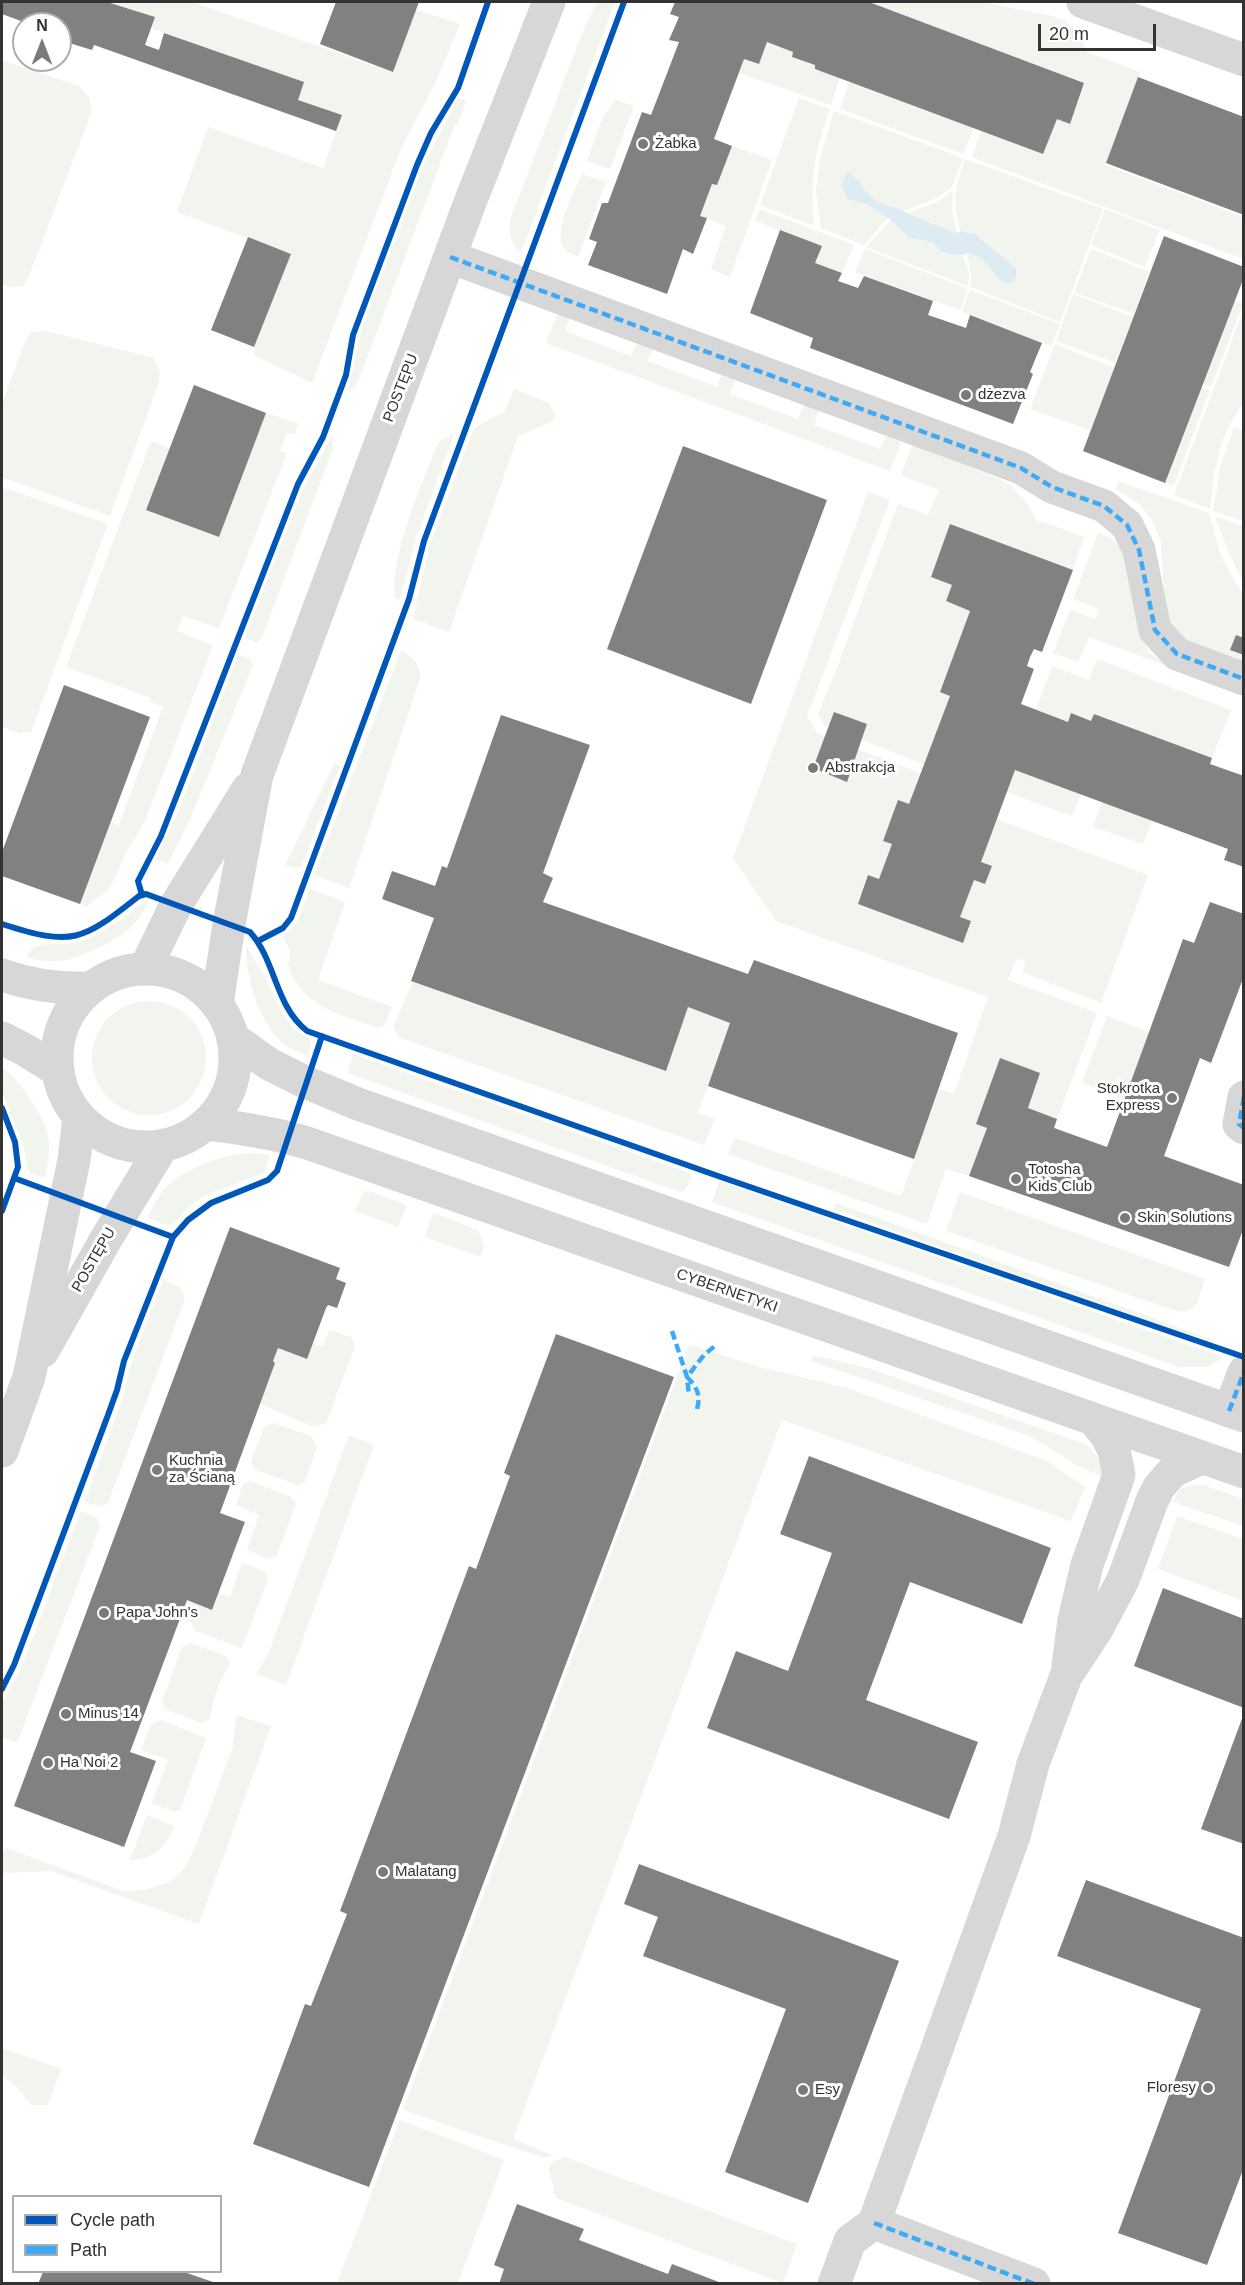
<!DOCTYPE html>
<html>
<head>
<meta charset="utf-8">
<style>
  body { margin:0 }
  #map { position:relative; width:1245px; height:2285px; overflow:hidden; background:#fff; font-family:Helvetica,sans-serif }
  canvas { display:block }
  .frame { position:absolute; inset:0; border:3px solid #333; pointer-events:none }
  .legend { position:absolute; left:12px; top:2195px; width:210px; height:78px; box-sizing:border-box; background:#fff; border:2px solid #adadad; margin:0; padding:8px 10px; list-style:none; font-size:18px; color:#333 }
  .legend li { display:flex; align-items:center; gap:12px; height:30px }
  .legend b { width:30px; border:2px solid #adadad }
  .north { position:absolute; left:12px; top:12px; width:60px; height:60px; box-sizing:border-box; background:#fff; border:2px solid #adadad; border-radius:50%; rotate:0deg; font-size:16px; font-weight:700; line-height:24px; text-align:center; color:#333 }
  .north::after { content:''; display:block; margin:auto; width:21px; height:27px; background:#7a7a7a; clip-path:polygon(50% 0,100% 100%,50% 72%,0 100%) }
  .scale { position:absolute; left:1038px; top:24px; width:118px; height:27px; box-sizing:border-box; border:3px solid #333; border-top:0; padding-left:8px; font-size:18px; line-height:21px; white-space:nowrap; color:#333; -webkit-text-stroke:4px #fff; paint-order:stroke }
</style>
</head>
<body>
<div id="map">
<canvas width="1245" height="2285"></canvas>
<div class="frame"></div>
<ul class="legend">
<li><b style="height:8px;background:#0057b8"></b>Cycle path</li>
<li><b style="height:8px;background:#3fa9f5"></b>Path</li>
</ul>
<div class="north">N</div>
<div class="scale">20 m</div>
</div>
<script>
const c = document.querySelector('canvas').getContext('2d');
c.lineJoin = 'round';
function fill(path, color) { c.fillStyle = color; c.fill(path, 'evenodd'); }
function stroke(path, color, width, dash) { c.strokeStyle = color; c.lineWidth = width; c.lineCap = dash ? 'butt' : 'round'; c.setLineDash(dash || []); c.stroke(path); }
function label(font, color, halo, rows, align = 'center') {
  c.font = font + ' Helvetica,sans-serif'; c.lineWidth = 6; c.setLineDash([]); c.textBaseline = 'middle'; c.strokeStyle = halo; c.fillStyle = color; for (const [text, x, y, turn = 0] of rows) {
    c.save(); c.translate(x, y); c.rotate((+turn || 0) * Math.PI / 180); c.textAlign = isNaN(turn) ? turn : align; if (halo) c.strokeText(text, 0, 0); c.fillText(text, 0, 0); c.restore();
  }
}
fill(new Path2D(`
  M107,2H192L392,72L416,10L460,24L434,86L402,146L312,383L254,355V347L291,254L177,212L208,127L323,168L342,115L298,100L303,82L151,28L154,17Z
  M597,2H615L521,252C510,243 509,233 510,220L584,29Z
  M869,2H982L1048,15L1066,21L1081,39L1085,47L1084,51L1140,72L1105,165L1243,217V259L972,157L981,131L1043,154L1057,119L1070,124L1084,83Z
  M767,42L793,52L792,57L815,65L816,69L840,78L831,105L739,73L744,59L759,64Z
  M2,60L79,86L89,97L92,111L29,276L23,286L9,287L2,284Z
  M849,82L974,127L963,154L840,109Z
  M458,98L466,101L458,124H455L361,374L355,387L348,391L362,327L423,166Z
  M799,98L830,109C814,153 810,179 814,226L760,205Z
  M615,100L634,106L610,169L587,161L602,119Z
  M834,111L963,158L952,187L936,198L904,211L883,206L871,197L853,175L842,191L849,200L866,204L888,218L864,245L821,228L816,191L820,159Z
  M732,146L772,160L730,277L711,269L726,226L700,216L712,184L717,185Z
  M965,159L1103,209L1060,322L971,287V275L967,253C978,255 985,260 992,269L1016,268L975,234L960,231C952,199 955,189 965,159Z
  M582,174L606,182L578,257L565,250C552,232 574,192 582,174Z
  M953,190L952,211L957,232L914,218L907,214L939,201Z
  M759,209L854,245L842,273L815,263L821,246L755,221Z
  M1105,209L1159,230L1145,267L1091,245Z
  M891,220L909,238L932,242L941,251L949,254L963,255L969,275L968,286L866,247Z
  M865,249L968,289L960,310L855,272Z
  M1091,249L1149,272L1134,314L1074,292Z
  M970,290L1060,324L1051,346L962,312Z
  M1073,294L1133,317L1115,363L1056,341Z
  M1234,300L1243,304L1211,387L1203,383Z
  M558,311L571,315L565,331L631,356L637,342L653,348L648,361L717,387L722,374L735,379L730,394L798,419L804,405L819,410L814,425L880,449L886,436L901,442L890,471L546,343Z
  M1243,311V402L1229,426L1222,442L1214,474L1210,509L1174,495Z
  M46,331L154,358L160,373L158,385L110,516L2,477V404L25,342L31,332Z
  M1055,344L1114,368L1091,430L1030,409Z
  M1201,387L1210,390L1174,485L1165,483Z
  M514,389L549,403L556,417L549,423L518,436L449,632L413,619L430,544L474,428L505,411Z
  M266,413L299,424L294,434L287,433L280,451L287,453L219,628L183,616L177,631L213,646L144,823L125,855L113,882L107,891L86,907L80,904L111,822L119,825L163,707L150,702L151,698L66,667L151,441L170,448L146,510L218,537Z
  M1234,427L1243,431V521L1213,511L1220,468Z
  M454,434L416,538L400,599H395C390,553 421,488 437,445L441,440Z
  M332,436L333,449L261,640L256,642L245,637L303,489Z
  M912,445L997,478L1010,485L1026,502L1037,520L1084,537L1073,570L950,524L931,577L952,585L946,601L970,611L940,691L950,696L924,764L862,740L867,724L828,727L824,726L818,714L838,665L898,504L928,515L939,490L901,475Z
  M1118,481L1209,513L1222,559L1243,594V663L1188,643L1171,629L1164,595L1161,544L1153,521L1140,505L1116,489Z
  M2,487L108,524L31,732L19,733L2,727Z
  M868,492L890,500L807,716L817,733L825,736L813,768L847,781L858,749L920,773L909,804L898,801L883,841L892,844L879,879L868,875L858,904L963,943L971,921L960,917L974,880L986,884L992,866L981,862L996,819L1148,875L1101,1003L1022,972L1026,962L1017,958L1008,980L1097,1013L1057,1119L1028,1108L1040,1073L1000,1059L976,1123L987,1128L969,1176L946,1169L927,1224L728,1154L735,1138L901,1196L939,1089L954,1094L988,997L776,921L733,858Z
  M1215,516L1243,526V581L1230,556Z
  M1098,533L1112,538L1126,553L1139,632L1149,652L1165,665L1089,637L1078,662L1053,653L1070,610L1095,619L1099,609L1073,599Z
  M401,651C413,656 421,665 420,679L349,888L314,875Z
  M238,655L250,659L253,665L191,817L168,864L155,859L177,815Z
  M1097,659L1231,710L1212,758L1095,714L1091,721L1072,713L1068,722L1036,710L1052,666L1089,680Z
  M335,763L340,766L301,867L295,868L285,865Z
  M1015,770L1081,794L1072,816L1007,792Z
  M1102,802L1152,821L1143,844L1093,827Z
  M310,889L345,902L318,980L392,1007L385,1025L378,1028C342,1015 304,1008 289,968C287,962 291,957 290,950C289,947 285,941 283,938L298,921Z
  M147,903C137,928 119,938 96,949C71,960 55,966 27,957C34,939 53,946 68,944C96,940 120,920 141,904Z
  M246,946L265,977L282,1012L294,1030L310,1038L311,1046L307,1056C297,1051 286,1048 278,1039C257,1016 246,977 246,946Z
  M413,982L665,1071L688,1007L730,1023L698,1113L715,1119L704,1145L398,1037L395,1032L394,1025Z
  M92 1058a57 57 0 1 1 114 0a57 57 0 1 1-114 0Z
  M1107,1016L1149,1032L1125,1099L1082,1083Z
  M353,1054L692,1174L686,1189L680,1192L348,1073Z
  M2,1068C18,1076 45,1118 48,1136C51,1150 47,1165 45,1178L32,1174L28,1169L23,1145L2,1092Z
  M254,1153L270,1155L264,1173L208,1194L192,1204L174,1223L166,1225L147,1217C154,1206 161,1190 171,1182C194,1165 226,1154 254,1153Z
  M719,1181L1223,1357L1209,1367H1179L712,1202Z
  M369,1191L407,1205L398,1227L355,1211L363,1192Z
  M960,1192L1205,1279L1197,1304L1186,1312L1173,1310L946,1231Z
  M836,1203L1219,1342L1173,1330L833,1209Z
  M433,1213L478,1230L484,1246L481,1257L425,1237Z
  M163,1280L180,1287L185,1299L108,1503L100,1507L85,1501L124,1395L130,1367Z
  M329,1330L351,1337L355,1346L326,1423L314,1427L260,1404L275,1363L273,1361L278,1348L306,1359L312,1344L323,1347Z
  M689,1345L760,1367L847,1388L1047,1461L1085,1487L1071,1521L782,1420L513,2139L553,2155L544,2158L403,2110Z
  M813,1355L871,1369L1085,1444C1096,1452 1102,1462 1102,1476L1080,1467L1030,1436L811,1361Z
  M273,1423L311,1436L317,1447L305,1482L297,1485L256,1470L251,1462L264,1427Z
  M349,1435L374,1445L286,1685L256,1674L269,1652Z
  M250,1481L291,1497L296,1504L277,1555L269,1559L247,1550L259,1515L236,1505L243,1484Z
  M1190,1485H1204L1243,1499V1526L1173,1502L1179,1490Z
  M81,1511L97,1518L100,1526L17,1743L2,1737V1703L22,1666Z
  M1177,1516L1243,1539V1601L1158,1569Z
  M242,1563L264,1571L268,1579L244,1643L241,1648L194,1630L191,1622L180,1619L187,1600L212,1610L219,1593L230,1597Z
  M190,1643L226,1656L230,1664C219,1682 213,1698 210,1719L202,1723L165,1709L162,1701L182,1647Z
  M236,1715L271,1726L199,1924L51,1871L2,1873V1853L6,1848L123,1891L145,1890L170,1882L185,1868L194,1850L232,1750Z
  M161,1720L206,1738L180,1810L174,1812L152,1803L168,1760L141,1750L151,1725Z
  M147,1815L174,1826C167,1846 153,1860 130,1860Z
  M2,2048L61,2069L48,2105H31L16,2086L2,2075Z
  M400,2120L504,2160L458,2283H337Z
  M565,2157L797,2244L783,2283L556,2198L549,2170L552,2162Z`), '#f1f5ed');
fill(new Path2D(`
  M848,172C859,178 864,192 874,199C884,207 895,206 905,212C922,221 940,227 959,233L960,231L975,234L1016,268V278L1010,283H1003C990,270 986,257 967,253L963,255L949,254L941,251L932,242L909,238L891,220L866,204L849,200C841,190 840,182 848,172Z`), '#ddebf3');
fill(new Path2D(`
  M2,2L79,3V2H107L155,17L145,45L159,50L164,33L304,82L298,100L342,115L336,131L97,46L94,45L92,50L69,43L70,39L60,35V24H29L2,14Z
  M336,2H419L393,72L320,44Z
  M675,2H869L1084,83L1070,124L1057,119L1043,154L815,69V65L792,57L793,52L767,42L759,64L744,59L714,139L732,146L717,185L712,184L700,216L707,218L693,254L683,249L667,294L588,265L597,242L589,239L602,203H608L642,112L651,115L679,42L669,40L679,17L670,14Z
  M1138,77L1244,117V215L1106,163Z
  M780,230L822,246L815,263L842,273L838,281L858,288L864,276L933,301L928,315L966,328L970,315L1042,343L1030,372L1033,374L1013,424L810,348L813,338L750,313Z
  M1164,236L1244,267V277L1165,483L1083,451Z
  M248,237L291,254L254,347L211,330Z
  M194,385L266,413L219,537L146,510Z
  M683,446L827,500L751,704L607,649Z
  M950,524L1073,570L1042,652L1034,649L1030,657L1027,666L1034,669L1021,704L1068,722L1071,713L1091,721L1094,714L1212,758L1210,764L1244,776V867L1224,860L1228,849L1015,770L981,862L992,866L985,884L974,880L960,917L971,921L963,943L858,904L868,875L879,879L892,844L883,841L898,800L909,804L950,696L940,692L970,611L946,601L952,585L931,577Z
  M1236,635L1244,638V655L1230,650Z
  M64,685L150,717L80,904L2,876V852Z
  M834,712L867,724L847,782L813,768Z
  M501,715L590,745L543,873L553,878L543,902L748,974L754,960L958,1033L914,1159L708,1086L730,1023L688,1007L666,1071L411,981L434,918L382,899L392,871L435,886L442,866L447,868Z
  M1210,902L1244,914V976L1211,1063L1200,1058L1164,1156L1244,1185V1227L1229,1267L969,1176L987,1128L976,1124L1000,1058L1040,1073L1028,1108L1057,1119L1054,1128L1107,1147L1183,939L1194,943Z
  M230,1227L340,1268L336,1279L346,1283L337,1308L328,1305L326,1308L307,1359L278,1348L273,1361L275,1363L220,1513L245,1522L212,1610L187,1600L130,1752L156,1761L124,1847L14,1806Z
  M556,1334L674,1377L369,2187L253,2144L305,2004L311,2006L347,1914L340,1911L469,1566L476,1569L510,1476L504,1473Z
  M809,1456L1051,1548L1022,1624L910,1582L866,1700L978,1742L949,1819L707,1728L736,1651L788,1671L832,1553L780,1534Z
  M1163,1588L1244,1619V1708L1134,1666Z
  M1243,1716H1244V1844L1201,1829Z
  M639,1864L899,1961L808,2203L725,2172L786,2009L643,1956L658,1917L624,1904Z
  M1086,1880L1244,1938V2167L1207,2265L1118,2233L1201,2009L1057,1956Z
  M517,2204L584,2229L579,2240L668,2274L672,2264L724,2284H499L504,2269L494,2265Z
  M43,2272H184L216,2283L38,2284Z`), '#818181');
stroke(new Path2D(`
  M1083,2L1244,60
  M450,257L1021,468L1052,487L1104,506L1127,525L1139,550L1155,630L1177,654L1244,679
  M57 1058a89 89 0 1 1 178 0a89 89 0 1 1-178 0Z
  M145,969L176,905L248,789
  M2,975C31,985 59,989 89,988
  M217,1004L229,924L257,775L469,205L549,2
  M2,1038L27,1051L57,1070
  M234,1039L269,1064L305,1082L358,1104L1244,1416
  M1244,1097L1239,1124L1244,1128
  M206,1124C242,1128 276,1133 310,1144L1244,1472
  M43,1351L106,1239L163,1145
  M1229,1411L1244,1372
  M2,1451L29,1377L74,1160L79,1118
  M1068,1666L1074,1620L1087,1565L1119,1475L1114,1450L1106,1435L1095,1421
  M874,2223L1034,2284
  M834,2284L850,2241L874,2223L1014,1836L1033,1764L1066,1676L1097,1629L1123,1580L1152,1501L1159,1487L1173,1471L1202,1458`), '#d7d7d7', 33);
stroke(new Path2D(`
  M450,257L1021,468L1052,487L1104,506L1127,525L1139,550L1155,630L1177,654L1244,679
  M1244,1097L1239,1124L1244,1128
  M672,1331L687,1377L689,1396
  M697,1409C701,1395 697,1387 687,1377L704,1355L716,1345
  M1229,1411L1244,1372
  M874,2223L1034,2284`), '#3fa9f5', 4.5, [9, 4.5]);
stroke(new Path2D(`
  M142,895L138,881L161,836L298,484L323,437L346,375L353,335L417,165L431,133L458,88L488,2
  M2,924C73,947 82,941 139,896L146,894L250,932C276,961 275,1006 307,1031L718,1176L1244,1357
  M258,941L283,928L291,918L409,599L424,541L624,2
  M2,1108L15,1142L18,1167L2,1211
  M14,1178L173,1237
  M2,1689L14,1665L108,1415L117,1390L124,1361L173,1237L188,1220L211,1203L268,1180L277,1171L322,1036`), '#0057b8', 6);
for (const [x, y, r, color] of [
  [643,144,6,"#7a7a7a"],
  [966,395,6,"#7a7a7a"],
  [813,768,6,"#7a7a7a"],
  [1172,1098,6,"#7a7a7a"],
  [1016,1179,6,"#7a7a7a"],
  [1125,1218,6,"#7a7a7a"],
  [157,1470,6,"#7a7a7a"],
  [104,1613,6,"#7a7a7a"],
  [66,1714,6,"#7a7a7a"],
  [48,1763,6,"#7a7a7a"],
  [383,1872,6,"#7a7a7a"],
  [1208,2088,6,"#7a7a7a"],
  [803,2090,6,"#7a7a7a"]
]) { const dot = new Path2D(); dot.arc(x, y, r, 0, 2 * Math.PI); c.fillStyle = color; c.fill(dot); stroke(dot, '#fff', 2); }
label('15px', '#333', '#fff', [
  ["Żabka",655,144],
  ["dżezva",978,395],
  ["Abstrakcja",825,768],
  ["Stokrotka",1160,1089,"right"],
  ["Express",1160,1106,"right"],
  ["Totosha",1028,1170],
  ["Kids Club",1028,1187],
  ["Skin Solutions",1137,1218],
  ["Kuchnia",169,1461],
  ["za Ścianą",169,1478],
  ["Papa John's",116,1613],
  ["Minus 14",78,1714],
  ["Ha Noi 2",60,1763],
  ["Malatang",395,1872],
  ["Floresy",1196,2088,"right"],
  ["Esy",815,2090]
], 'left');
label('15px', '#333', '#fff', [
  ["POSTĘPU",401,388,-69],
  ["POSTĘPU",94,1260,-60],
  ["CYBERNETYKI",727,1291,19]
]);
</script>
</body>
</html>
